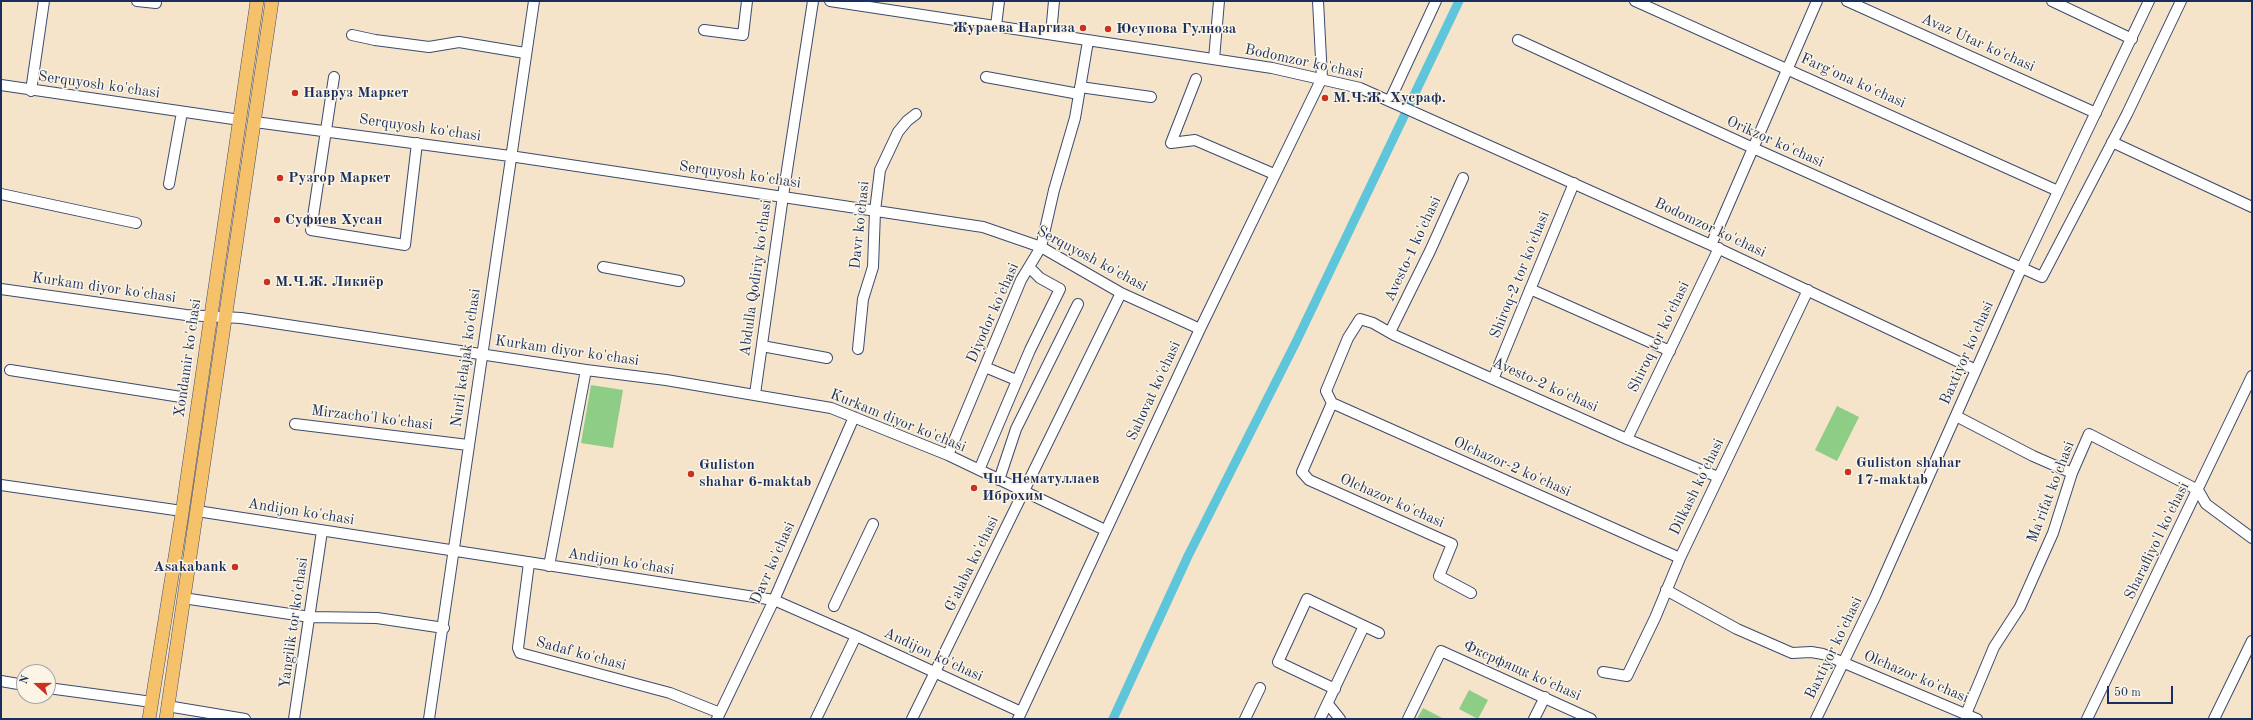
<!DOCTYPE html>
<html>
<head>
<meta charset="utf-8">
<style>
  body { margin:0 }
  #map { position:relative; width:2253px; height:720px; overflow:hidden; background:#f5e4c9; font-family:"Old Standard TT",serif }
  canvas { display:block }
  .frame { position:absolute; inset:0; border:2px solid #1b2f5e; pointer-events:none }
  .north { position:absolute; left:16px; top:664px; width:40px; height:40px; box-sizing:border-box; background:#fcf5e5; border:1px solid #a2a6af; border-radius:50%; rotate:291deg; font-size:11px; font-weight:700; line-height:16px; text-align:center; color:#1b2f5e }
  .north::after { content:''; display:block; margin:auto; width:14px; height:18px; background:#c8321e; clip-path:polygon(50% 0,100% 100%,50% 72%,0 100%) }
  .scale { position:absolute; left:2107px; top:686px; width:66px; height:18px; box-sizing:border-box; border:2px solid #1b2f5e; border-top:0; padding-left:5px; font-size:12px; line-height:14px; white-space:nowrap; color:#1b2f5e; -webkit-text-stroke:3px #fcf5e5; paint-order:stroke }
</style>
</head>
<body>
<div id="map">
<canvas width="2253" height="720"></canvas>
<div class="frame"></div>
<div class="north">N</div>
<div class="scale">50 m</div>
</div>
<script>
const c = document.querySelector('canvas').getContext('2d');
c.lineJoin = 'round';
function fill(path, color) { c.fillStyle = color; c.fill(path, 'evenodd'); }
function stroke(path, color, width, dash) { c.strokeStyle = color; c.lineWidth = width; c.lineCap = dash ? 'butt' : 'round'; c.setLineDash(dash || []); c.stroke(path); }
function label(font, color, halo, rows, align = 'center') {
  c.font = font + ' "Old Standard TT",serif'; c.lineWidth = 3; c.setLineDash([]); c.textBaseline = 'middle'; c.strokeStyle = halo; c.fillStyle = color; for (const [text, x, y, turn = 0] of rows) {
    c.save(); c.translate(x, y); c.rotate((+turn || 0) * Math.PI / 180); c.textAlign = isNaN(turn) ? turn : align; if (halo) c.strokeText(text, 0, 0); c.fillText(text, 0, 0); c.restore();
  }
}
fill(new Path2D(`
  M591,385L623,390L613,448L581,443Z
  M1837,406L1859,417L1837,461L1815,450Z
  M1469,690L1488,700L1478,719L1459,709Z
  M1423,708L1444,719H1417Z`), '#8dcd85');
stroke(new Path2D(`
  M1113,719L1188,556L1296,342L1459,1`), '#5ec5da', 9);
const minor = new Path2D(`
  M137,1L156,3
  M830,1L1272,68L1360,88L1711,245L1976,370
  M1635,1L2058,191
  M1847,1L2096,113
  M2052,1L2132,39
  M996,26L999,1
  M704,30L743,35L747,1
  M1051,34L1054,1
  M352,35L375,40L429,47L459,42L525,53
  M1518,40L1753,148L2042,277L2127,114L2181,1
  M1214,59L1219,1
  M334,77L311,230L405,245L417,143
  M986,77L1079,94
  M1,85L240,120
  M1080,87L1151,97
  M31,91L44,1
  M1390,100L1436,1
  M255,122L510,156L983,227L1041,247L1121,293L1200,329
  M2112,142L2252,207
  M1171,143L1195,140L1274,174
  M1171,143L1196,79
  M169,184L182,112
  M1,194L136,223
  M1711,245L1817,1
  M603,267L679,281
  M1,289L186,315L241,318L586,370L666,380L831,408L948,455L1105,530
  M1530,289L1670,351
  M1390,332L1430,251L1463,178
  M762,346L827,358
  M858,349L863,299L873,267L875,211L880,170L898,132L907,121L916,114
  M985,367L1016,380
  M10,370L181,397
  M1494,377L1574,183
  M755,394L783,196L813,1
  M1332,403L1326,391L1348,338L1360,319L1373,323L1394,335L1627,439L1718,477
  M1332,403L1680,558
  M1332,403L1302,472L1309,480L1452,544L1439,576L1471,593
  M1956,416L2033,456L2072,473
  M295,424L468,445
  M1627,439L1719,248
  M948,455L1021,280L1041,247L1054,190L1075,118L1088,41
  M979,470L1030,350L1060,289L1040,278L1029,267
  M999,480L1016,429L1078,304
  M1,485L182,511
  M197,511L774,600L856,636L1021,712
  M529,563L518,648L520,653L670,693L720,713
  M549,566L586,370
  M1666,590L1737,629L1792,653L1811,652L1823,654L1977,719
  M183,598L310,617L377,618L444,628
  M834,606L873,524
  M1603,672L1627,676L1655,618L1680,558L1808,290
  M1,681L24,685
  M48,688L152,702
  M1335,689L1278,662L1307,599L1379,633
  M1328,704L1340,719
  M167,706L245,719
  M1966,714L1994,647L2020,607L2053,533L2072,473L2089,434L2198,490L2206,504L2252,538
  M294,719L322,531
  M429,719L534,1
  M717,719L774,600L854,417
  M816,719L856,636
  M912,719L1121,293
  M1018,719L1200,329L1322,78L1318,1
  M1245,719L1260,688
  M1320,719L1364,626
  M1408,719L1441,651L1591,719
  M1534,719L1545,697
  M1816,719L1875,597L2021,269L2149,1
  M2087,719L2252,376
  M2214,719L2252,641`);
const major = new Path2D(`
  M149,719L181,520L257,1
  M166,719L272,1`);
stroke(minor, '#3c4a6e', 12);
stroke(major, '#3c4a6e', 14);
stroke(minor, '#fff', 10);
stroke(major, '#f5c16b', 13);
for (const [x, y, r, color] of [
  [1083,28,4,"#c8321e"],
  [1108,29,4,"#c8321e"],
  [295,93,4,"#c8321e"],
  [1325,98,4,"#c8321e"],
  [280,178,4,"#c8321e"],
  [277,220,4,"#c8321e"],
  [267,282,4,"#c8321e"],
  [1848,472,4,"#c8321e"],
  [691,474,4,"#c8321e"],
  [974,488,4,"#c8321e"],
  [235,567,4,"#c8321e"]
]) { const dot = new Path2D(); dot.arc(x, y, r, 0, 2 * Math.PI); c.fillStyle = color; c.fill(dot); stroke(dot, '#fcf5e5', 1.5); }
label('bold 15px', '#1b2f5e', '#fcf5e5', [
  ["Жураева Наргиза",1075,28,"right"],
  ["Юсупова Гулноза",1116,29],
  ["Навруз Маркет",303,93],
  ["М.Ч.Ж. Хусраф.",1333,98],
  ["Рузгор Маркет",288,178],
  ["Суфиев Хусан",285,220],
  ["М.Ч.Ж. Ликиёр",275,282],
  ["Guliston shahar",1856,463],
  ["17-maktab",1856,480],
  ["Guliston",699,465],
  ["shahar 6-maktab",699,482],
  ["Чп. Нематуллаев",982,479],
  ["Иброхим",982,496],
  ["Asakabank",227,567,"right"]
], 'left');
label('15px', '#1b2f5e', '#fcf5e5', [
  ["Avaz Utar ko'chasi",1978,43,24],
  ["Bodomzor ko'chasi",1304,62,12],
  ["Farg'ona ko'chasi",1853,81,24],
  ["Serquyosh ko'chasi",99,85,8],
  ["Serquyosh ko'chasi",420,128,8],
  ["Orikzor ko'chasi",1775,142,24],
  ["Serquyosh ko'chasi",740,175,8],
  ["Davr ko'chasi",860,225,-84],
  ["Bodomzor ko'chasi",1710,228,25],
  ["Avesto-1 ko'chasi",1413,249,-65],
  ["Serquyosh ko'chasi",1092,259,28],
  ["Shiroq-2 tor ko'chasi",1520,275,-68],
  ["Abdulla Qodiriy ko'chasi",756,278,-82],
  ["Kurkam diyor ko'chasi",104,288,8],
  ["Diyodor ko'chasi",993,313,-66],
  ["Shiroq tor ko'chasi",1659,337,-64],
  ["Kurkam diyor ko'chasi",567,351,8],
  ["Baxtiyor ko'chasi",1967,353,-66],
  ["Xondamir ko'chasi",188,358,-82],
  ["Nurli kelajak ko'chasi",466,358,-82],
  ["Avesto-2 ko'chasi",1545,385,24],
  ["Sahovat ko'chasi",1154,391,-65],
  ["Mirzacho'l ko'chasi",372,418,7],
  ["Kurkam diyor ko'chasi",898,421,22],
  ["Olchazor-2 ko'chasi",1512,467,24],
  ["Dilkash ko'chasi",1697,487,-64],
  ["Ma'rifat ko'chasi",2051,492,-69],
  ["Olchazor ko'chasi",1392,501,24],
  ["Andijon ko'chasi",301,512,9],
  ["Sharafliyo'l ko'chasi",2157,541,-64],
  ["Andijon ko'chasi",621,562,9],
  ["Davr ko'chasi",773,563,-66],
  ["G'alaba ko'chasi",972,564,-64],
  ["Yangilik tor ko'chasi",294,623,-82],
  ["Baxtiyor ko'chasi",1834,648,-64],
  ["Sadaf ko'chasi",581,654,15],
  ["Andijon ko'chasi",933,655,25],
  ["Фксрфящк ko'chasi",1522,671,24],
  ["Olchazor ko'chasi",1916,677,23]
]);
</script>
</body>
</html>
